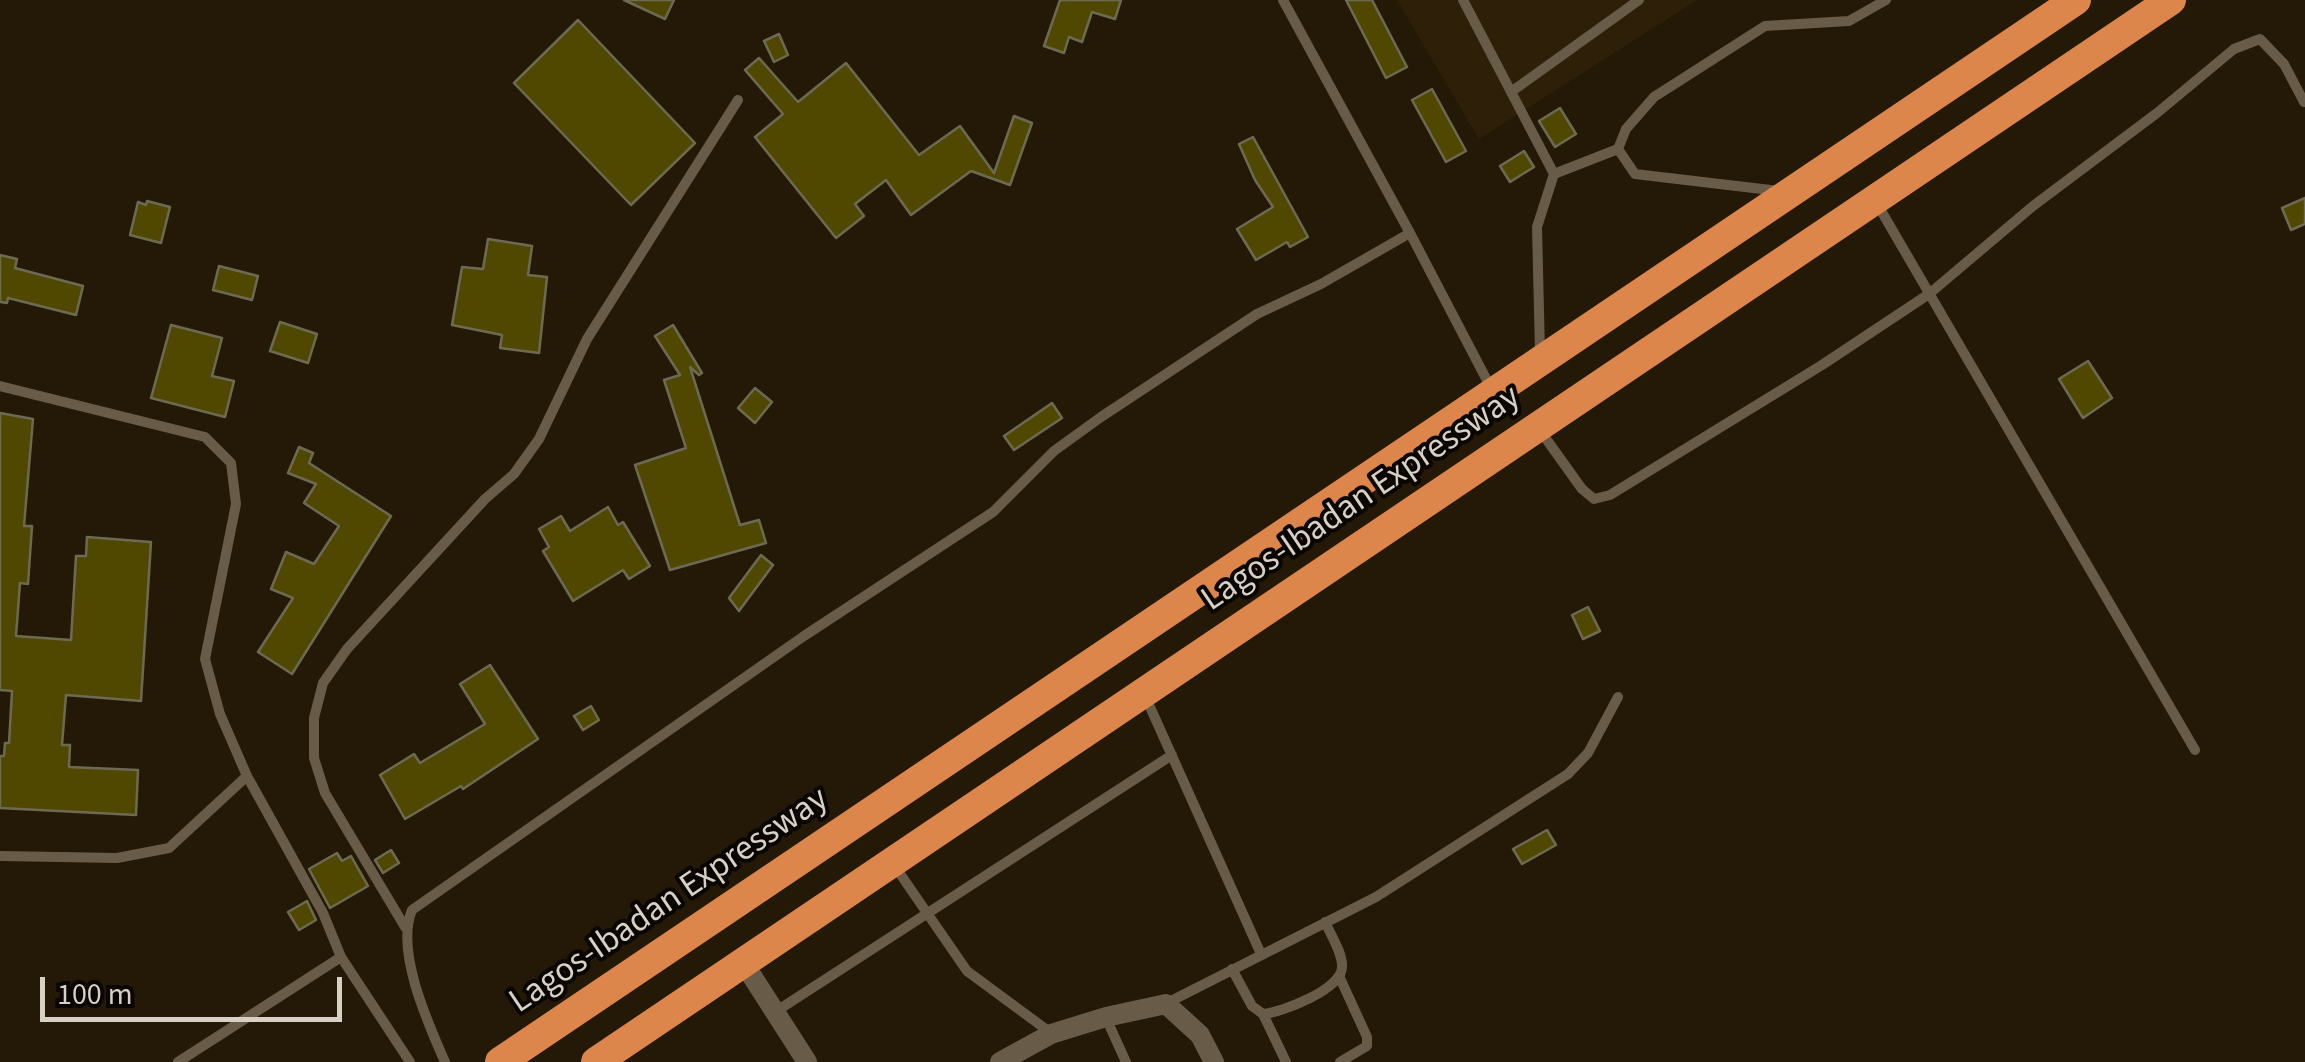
<!DOCTYPE html>
<html>
<head>
<meta charset="utf-8">
<style>
  body { margin:0 }
  #map { position:relative; width:2305px; height:1062px; overflow:hidden; background:#241907; font-family:"Source Sans 3",sans-serif }
  canvas { display:block }
  .scale { position:absolute; left:40px; top:977px; width:302px; height:45px; box-sizing:border-box; border:5px solid #d8d0c5; border-top:0; padding-left:12px; font-size:30px; line-height:35px; white-space:nowrap; color:#d8d0c5; -webkit-text-stroke:8px #090501; paint-order:stroke }
</style>
</head>
<body>
<div id="map">
<canvas width="2305" height="1062"></canvas>
<div class="scale">100 m</div>
</div>
<script>
const c = document.querySelector('canvas').getContext('2d');
c.lineJoin = 'round';
function fill(path, color) { c.fillStyle = color; c.fill(path, 'evenodd'); }
function stroke(path, color, width, dash) { c.strokeStyle = color; c.lineWidth = width; c.lineCap = dash ? 'butt' : 'round'; c.setLineDash(dash || []); c.stroke(path); }
function label(font, color, halo, rows, align = 'center') {
  c.font = font + ' "Source Sans 3",sans-serif'; c.lineWidth = 8; c.setLineDash([]); c.textBaseline = 'middle'; c.strokeStyle = halo; c.fillStyle = color; for (const [text, x, y, turn = 0] of rows) {
    c.save(); c.translate(x, y); c.rotate((+turn || 0) * Math.PI / 180); c.textAlign = isNaN(turn) ? turn : align; if (halo) c.strokeText(text, 0, 0); c.fillText(text, 0, 0); c.restore();
  }
}
fill(new Path2D(`
  M1397,0H1697L1479,139Z`), '#2e2008');
const building = new Path2D(`
  M624,0H674L665,19Z
  M1060,0H1121L1115,19L1092,12L1082,42L1069,37L1064,53L1044,46Z
  M1346,0H1372L1407,67L1386,78Z
  M578,20L695,143L631,205L514,83Z
  M779,34L788,55L774,62L764,41Z
  M759,58L798,102L846,63L919,155L960,126L994,173L1014,116L1032,123L1010,185L971,171L911,215L886,180L855,204L864,216L836,238L755,137L783,114L745,70Z
  M1432,89L1466,151L1446,162L1412,100Z
  M1560,108L1576,134L1555,147L1539,121Z
  M1253,137L1308,237L1290,247L1287,242L1256,260L1237,229L1273,207L1255,180L1239,144Z
  M1524,151L1534,167L1510,182L1500,166Z
  M2305,198V224L2291,230L2282,208Z
  M147,201L170,207L161,243L130,235L138,202L146,205Z
  M488,239L532,246L528,275L547,277L539,353L500,348L502,335L452,325L462,267L483,269Z
  M0,255L17,259L15,268L83,286L76,315L8,298L7,303L0,302Z
  M219,266L258,276L252,300L213,290Z
  M280,322L317,334L308,363L270,351Z
  M171,325L222,338L212,376L234,381L225,417L151,398Z
  M673,325L702,373L699,375L690,367L740,525L759,520L766,543L670,570L635,465L686,448L664,380L680,375L655,336Z
  M2088,361L2112,398L2083,418L2059,379Z
  M755,388L772,402L755,423L738,408Z
  M1052,403L1062,418L1014,450L1004,436Z
  M0,413L33,419L24,526H32L28,584L20,583L16,636L71,640L76,556H86L87,537L151,542L141,701L66,695L62,745H70L69,767L138,770L136,815L0,808V756H4L5,743H9L12,691L0,690Z
  M299,447L313,453L309,463L391,516L292,674L258,652L293,598L271,589L286,552L314,564L339,526L304,503L316,484L288,473Z
  M608,507L618,525L623,522L650,566L629,579L623,570L573,601L543,551L549,547L539,529L561,516L570,531Z
  M761,555L773,565L739,611L729,598Z
  M1588,607L1600,631L1583,639L1572,615Z
  M490,665L538,739L463,789L461,786L405,819L380,775L414,754L420,763L485,724L460,684Z
  M591,706L599,720L583,730L574,716Z
  M1547,830L1556,845L1522,864L1513,849Z
  M391,850L399,863L383,873L375,860Z
  M337,853L342,861L351,856L368,886L330,908L309,869Z
  M307,901L316,920L299,930L288,912Z`);
fill(building, '#504800');
stroke(building, '#6d6a54', 2.5);
stroke(new Path2D(`
  M1283,0L1410,233
  M1463,0L1554,174L1537,227L1540,353
  M1511,92L1639,0
  M1618,149L1626,129L1654,97L1765,26L1849,21L1886,0
  M1554,174L1618,149L1635,174L1779,191
  M1876,202L2195,750
  M0,386L205,437L231,463L236,504L205,659L220,714L247,776L323,913L341,957L410,1062
  M1539,429L1582,489L1594,499L1610,495L1822,365L1929,294L2033,206L2157,113L2234,49L2260,39L2284,64L2304,102
  M1146,698L1261,954
  M0,856L117,858L169,848L247,776
  M894,865L967,971L1051,1033
  M405,927L325,793L314,758V718L323,683L347,649L485,499L514,474L539,439L587,339L738,100
  M1232,969L1252,1006L1263,1014C1283,1012 1342,989 1342,967C1343,954 1331,935 1325,922
  M1167,1003L1376,897L1568,774L1588,753L1618,697
  M775,1012L1172,755
  M1263,1014L1286,1062
  M1106,1018L1126,1062
  M178,1062L341,957
  M445,1062C428,1023 395,951 412,910L804,636L993,512L1054,451L1101,417L1257,314L1321,284L1410,233L1491,388
  M1340,1062L1367,1046V1037L1340,978`), '#685b48', 10);
stroke(new Path2D(`
  M743,962L807,1062
  M1000,1062L1051,1034L1106,1017L1166,1004L1200,1035L1214,1062`), '#685b48', 20);
stroke(new Path2D(`
  M500,1062L2076,0
  M596,1062L2171,0`), '#dd864b', 30);
label('35px', '#d8d0c5', '#090501', [
  ["Lagos-Ibadan Expressway",1362,500,-34],
  ["Lagos-Ibadan Expressway",670,902,-34]
]);
</script>
</body>
</html>
